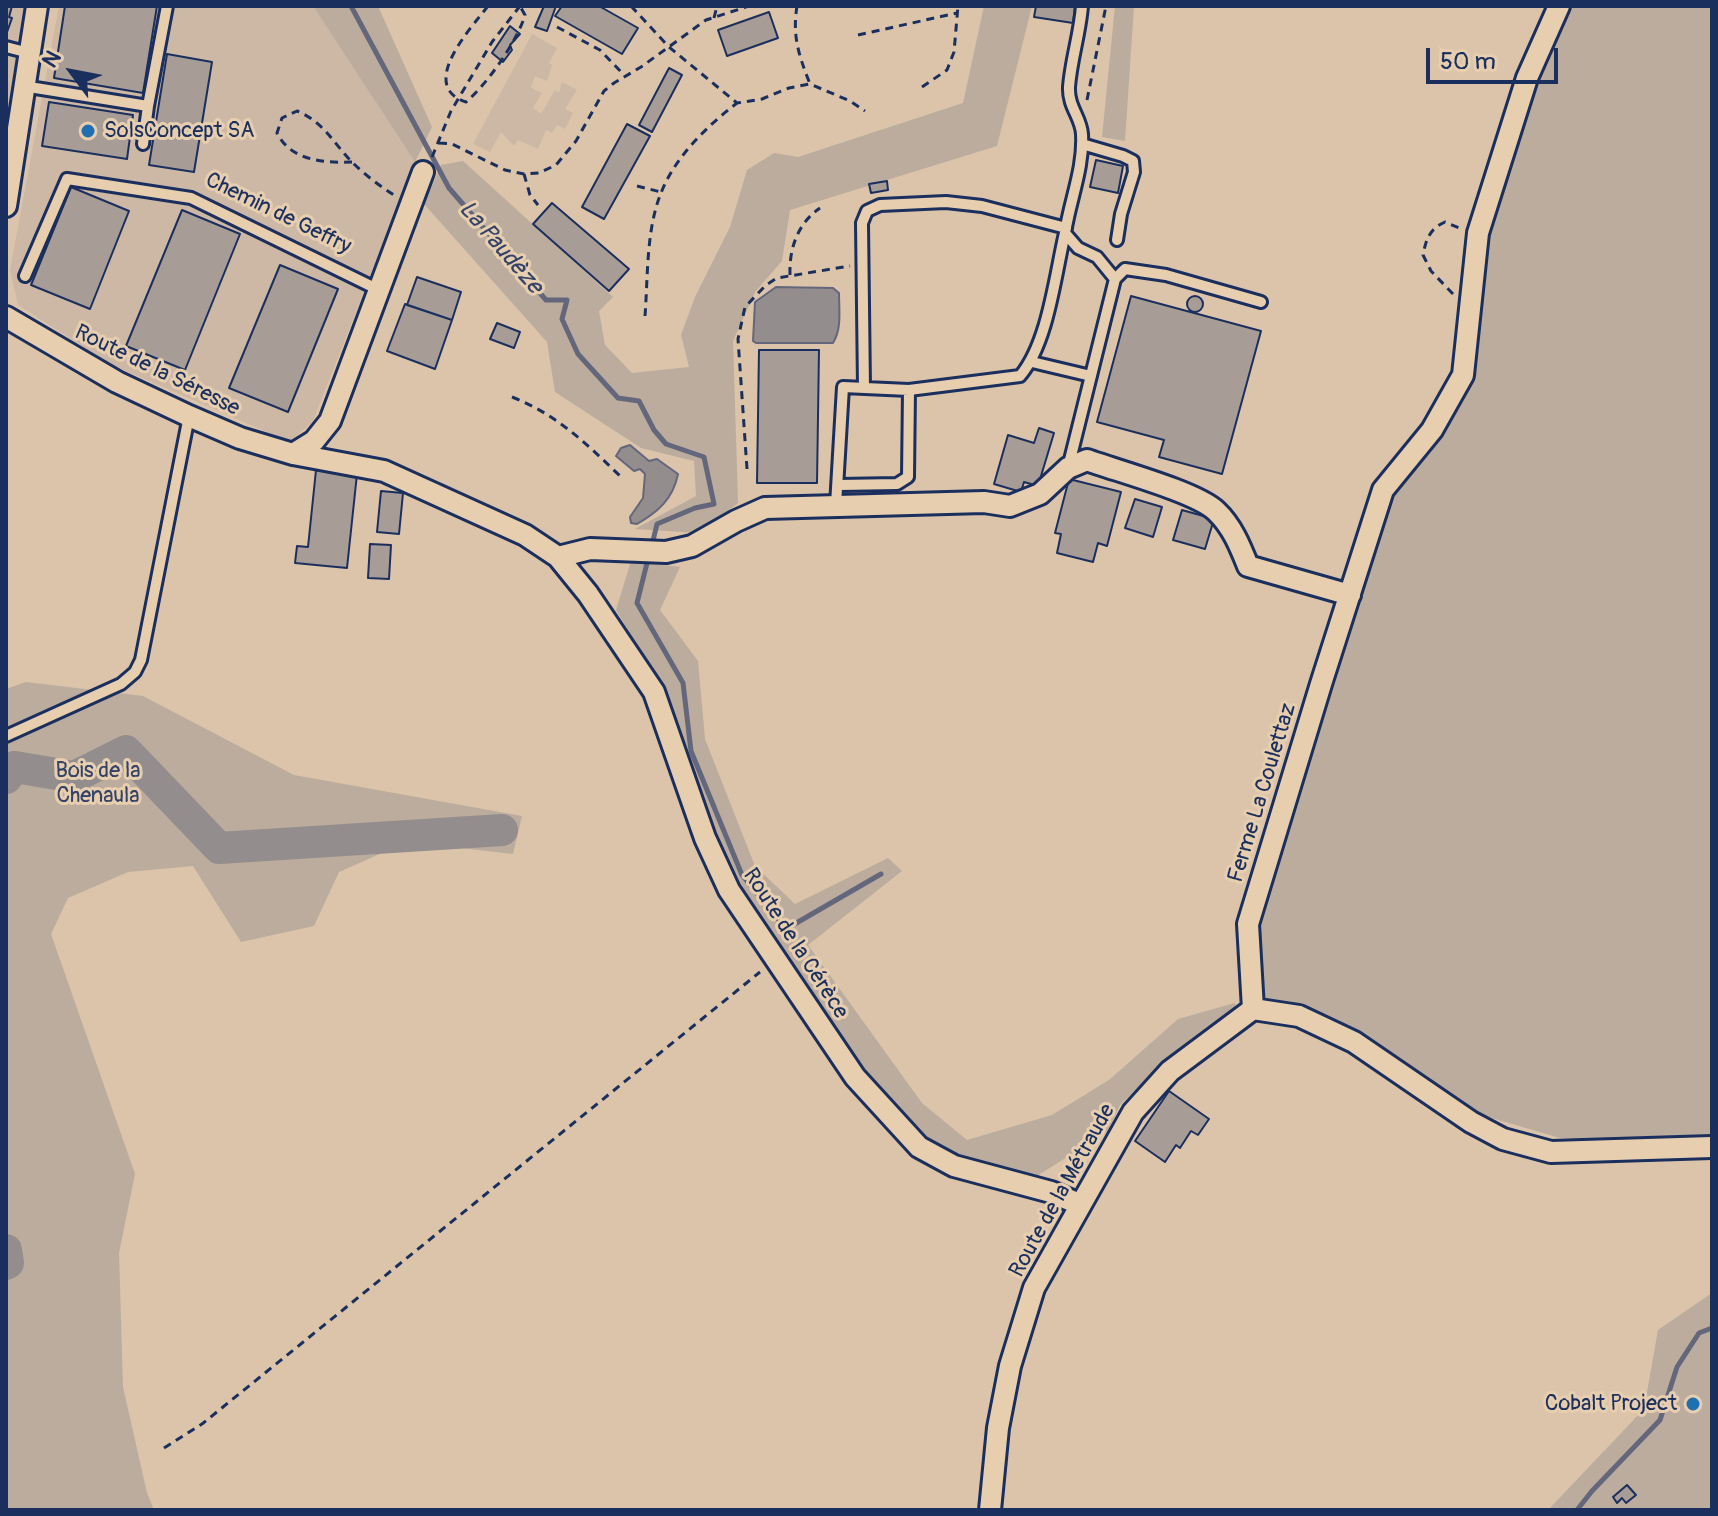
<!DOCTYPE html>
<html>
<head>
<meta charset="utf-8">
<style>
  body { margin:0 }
  #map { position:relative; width:1718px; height:1516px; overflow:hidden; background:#dbc4aa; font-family:Pangolin,sans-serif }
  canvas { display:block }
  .frame { position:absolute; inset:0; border:8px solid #1b2f5e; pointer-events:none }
  .north { position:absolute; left:32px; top:32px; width:80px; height:80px; -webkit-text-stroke:6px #e7ceaf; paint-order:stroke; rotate:302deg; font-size:22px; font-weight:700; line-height:32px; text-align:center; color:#1b2f5e }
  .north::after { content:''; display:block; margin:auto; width:28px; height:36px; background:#1b2f5e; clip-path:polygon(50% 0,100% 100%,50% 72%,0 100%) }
  .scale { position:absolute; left:1426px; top:48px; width:132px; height:36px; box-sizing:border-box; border:4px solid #1b2f5e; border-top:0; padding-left:10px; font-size:24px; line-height:28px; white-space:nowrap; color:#1b2f5e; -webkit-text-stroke:6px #e7ceaf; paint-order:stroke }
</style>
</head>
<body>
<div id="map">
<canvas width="1718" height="1516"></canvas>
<div class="frame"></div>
<div class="north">N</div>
<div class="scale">50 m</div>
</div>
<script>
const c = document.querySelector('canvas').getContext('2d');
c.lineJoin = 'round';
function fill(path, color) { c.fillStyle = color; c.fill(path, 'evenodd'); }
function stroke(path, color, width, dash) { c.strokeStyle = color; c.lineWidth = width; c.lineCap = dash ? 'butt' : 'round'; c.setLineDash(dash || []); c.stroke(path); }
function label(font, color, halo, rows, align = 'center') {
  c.font = font + ' Pangolin,sans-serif'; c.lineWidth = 6; c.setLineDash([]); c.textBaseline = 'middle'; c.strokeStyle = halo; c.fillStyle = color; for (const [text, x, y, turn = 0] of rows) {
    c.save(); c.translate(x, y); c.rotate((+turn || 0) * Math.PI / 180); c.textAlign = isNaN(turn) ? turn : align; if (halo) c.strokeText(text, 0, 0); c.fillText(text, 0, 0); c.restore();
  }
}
fill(new Path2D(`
  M6,6H31L6,152Z
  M59,6H313L415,162L313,421L290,442L110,364L18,305L10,270Z
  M532,34L557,48L549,63L552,65L547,81L535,76L531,88L542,93L533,108L541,114L555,90L559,93L562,82L577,90L565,109L573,113L565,129L557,125L552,133L546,130L538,149L518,140L514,146L501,132L490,152L473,144Z`), '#ccb8a4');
fill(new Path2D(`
  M313,6H378L432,127L415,162Z
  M984,6H1032L997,146L790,210L782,261L755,292L733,341L738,503L698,533L635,529L696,496L694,461L641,448L555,392L547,342L424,204L441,165L463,161L613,297L599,311L605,345L632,373L689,367L681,335L695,297L730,227L747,170L774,153L798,157L963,103Z
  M1115,6H1134L1125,141L1102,137Z
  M1567,6H1712V1135L1634,1141L1560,1138L1478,1114L1356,1036L1260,1001L1256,927L1394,494L1440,436L1473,381L1485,234L1536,83Z
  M631,561L680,567L660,610L698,661L705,739L755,866L795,904L888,858L902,871L808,945L922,1103L967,1140L1052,1115L1109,1080L1178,1019L1235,1003L1237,1014L1162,1064L1120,1105L1107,1132L1032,1179L960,1160L926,1144L864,1075L738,888L716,838L665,692L616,610Z
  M26,682L143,696L294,775L522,816L513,854L407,842L339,872L314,926L241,942L193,866L128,872L68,898L51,934L135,1174L119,1253L123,1387L147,1493L154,1510H6V689Z
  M1712,1293V1510H1548L1644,1409L1658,1330Z`), '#bbac9d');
const water = new Path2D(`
  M776,287L833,288L839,293C839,310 842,329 833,343H756L753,341L755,302Z
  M630,445L649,461L657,459L678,474C673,499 658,512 637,524L631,523L630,517L643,498L645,474L640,469L634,471L616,456L621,448Z`);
fill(water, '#948d8e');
stroke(water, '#64677b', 2);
stroke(new Path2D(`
  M351,6L449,188L546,300H567L562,319L578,354L618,398L639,401L654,430L666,444L704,457L714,504L695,508L657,524L652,545
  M649,555L637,603L683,683L691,751L742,875L786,929L881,874
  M1577,1510L1592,1491L1660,1420L1677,1367L1699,1333L1712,1328`), '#64677b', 5);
stroke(new Path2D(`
  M6,778L15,767L74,777L126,751L219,848L502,830
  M6,1250L8,1263L6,1264`), '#948d8e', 32);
const building = new Path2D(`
  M6,6H12L9,17L12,18L6,35Z
  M65,6H157L143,93L54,78Z
  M544,6H556L547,31L535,27Z
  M562,6H599L638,28L622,54L555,16Z
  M1036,6H1075L1073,23L1034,17Z
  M769,12L778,38L727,56L718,30Z
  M510,26L520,34L510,45L512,50L503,62L492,53Z
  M167,54L212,62L194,172L149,165Z
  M669,68L682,75L652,132L639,125Z
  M49,102L133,115L127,159L42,146Z
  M627,124L650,136L604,219L582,207Z
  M1096,160L1123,166L1118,193L1090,187Z
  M887,181L888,190L871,193L869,184Z
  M71,187L129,211L90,309L31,285Z
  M552,203L629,269L609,291L533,224Z
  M182,210L240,234L185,370L126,346Z
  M280,265L338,289L288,412L229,388Z
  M417,277L461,292L452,320L407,305Z
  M1131,296L1261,331L1222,474L1159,457L1164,440L1097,422Z
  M1187 304a8 8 0 1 1 16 0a8 8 0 1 1-16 0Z
  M405,304L452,320L435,369L387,351Z
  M497,323L520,332L514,348L490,339Z
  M759,350H819L817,483H757Z
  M1039,428L1054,433L1038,486L1024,482L1021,492L994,484L1008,435L1034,443Z
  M316,470L357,474L347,568L295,563L297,546L308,547Z
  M1069,479L1121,492L1107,546L1098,543L1093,562L1057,553L1061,534L1055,533Z
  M381,491L403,493L399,534L377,532Z
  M1135,499L1162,507L1153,537L1125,528Z
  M1182,510L1214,519L1205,549L1173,540Z
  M370,544L391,545L389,579L368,578Z
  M1169,1091L1209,1119L1198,1135L1191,1131L1180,1148L1176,1145L1165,1162L1135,1141Z
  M1627,1485L1636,1495L1626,1503L1622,1498L1617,1503L1613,1497Z`);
fill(building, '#a89c96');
stroke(building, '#1b2f5e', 2);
const service = new Path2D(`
  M6,47L29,53
  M23,86L148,106L143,144
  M148,106L167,6
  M1082,144L1123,156L1133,161L1134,172L1121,214L1117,240
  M25,276L67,179L191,198L379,290
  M1115,279L1125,269L1166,275L1261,302
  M1032,362L1091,376
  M864,388L862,223L867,211L880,205L946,202L982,206L1066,228
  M909,390L1020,376C1048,343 1055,276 1065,233
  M1068,468L1115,279L1097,257L1078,248L1065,233C1070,200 1084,168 1082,134C1081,117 1068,107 1069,87C1071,60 1080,33 1082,6
  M836,505L843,387L909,390L908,477L897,484L839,485
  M6,736L121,684L135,672L141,660L189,416`);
const minor = new Path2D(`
  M6,206L37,6
  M6,317L117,382L189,416L240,438L293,454L384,471L525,535L558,557L588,594L654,692L705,838L729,890L855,1077L919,1147L954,1166L1051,1192L1079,1204
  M293,454L314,441L330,421L423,172
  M558,557L590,549L666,552L692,546L736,521L765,508L984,502L1010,506L1040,494L1068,468L1087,460C1117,471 1196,492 1216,511C1232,526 1240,546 1248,566L1350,595
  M1253,1009L1248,924L1321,684L1383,490L1432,430L1463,375L1478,233L1527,78L1559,6
  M990,1510L998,1428L1010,1366L1034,1288L1133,1112L1170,1071L1253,1009L1299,1016L1354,1042L1471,1122L1503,1139L1551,1152L1712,1147`);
stroke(service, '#1b2f5e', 16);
stroke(minor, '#1b2f5e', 26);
stroke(new Path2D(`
  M488,6C471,28 417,86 466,102C487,84 517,42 525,15L520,6
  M631,6L669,47L737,103L762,99L789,88L810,84L850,101L865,111
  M797,6C792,36 799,56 810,84
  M714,18L717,6
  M557,27L600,50L625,76
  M858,35L957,13
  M922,87L947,70L954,52L958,6
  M1087,100L1106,6
  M439,143L452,144L505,170L524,174L539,173L556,165L576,141L604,91L614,83L641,67L706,20L749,6
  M432,157L451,111L492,42L520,6
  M352,162C324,163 291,161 277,133L282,118L297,111C324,122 333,143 353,163C365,175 380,186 394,195
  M524,174L530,195L538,205
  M637,186L661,192
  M790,275C789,248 798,223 820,208
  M1453,294L1431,271L1423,255C1426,240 1429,229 1445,222L1459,228
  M645,316C648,277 646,230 661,193C675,157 707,126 737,103
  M512,397C556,414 587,444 620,476
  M747,469L738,339L745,307L766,285L777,278L850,266
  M164,1448L202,1424L760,972`), '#1b2f5e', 3, [8, 6]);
stroke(service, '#e7ceaf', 10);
stroke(minor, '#e7ceaf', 20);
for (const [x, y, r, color] of [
  [88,131,8,"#1f6fb2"],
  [1693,1404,8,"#1f6fb2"]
]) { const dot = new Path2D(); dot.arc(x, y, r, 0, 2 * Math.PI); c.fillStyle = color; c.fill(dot); stroke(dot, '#e7ceaf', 3); }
label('22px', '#1b2f5e', '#e7ceaf', [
  ["SolsConcept SA",104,131],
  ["Cobalt Project",1677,1404,"right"]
], 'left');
label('22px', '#1b2f5e', '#e7ceaf', [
  ["Chemin de Geffry",278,214,26],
  ["Route de la Séresse",157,371,26],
  ["Ferme La Coulettaz",1263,793,-73],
  ["Route de la Cérèce",795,944,57],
  ["Route de la Métraude",1063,1191,-61]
]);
label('22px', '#334267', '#e7ceaf', [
  ["Bois de la",98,771],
  ["Chenaula",98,796]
]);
label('italic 24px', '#334268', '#e7ceaf', [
  ["La Paudèze",500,248,49]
]);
</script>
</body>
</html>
